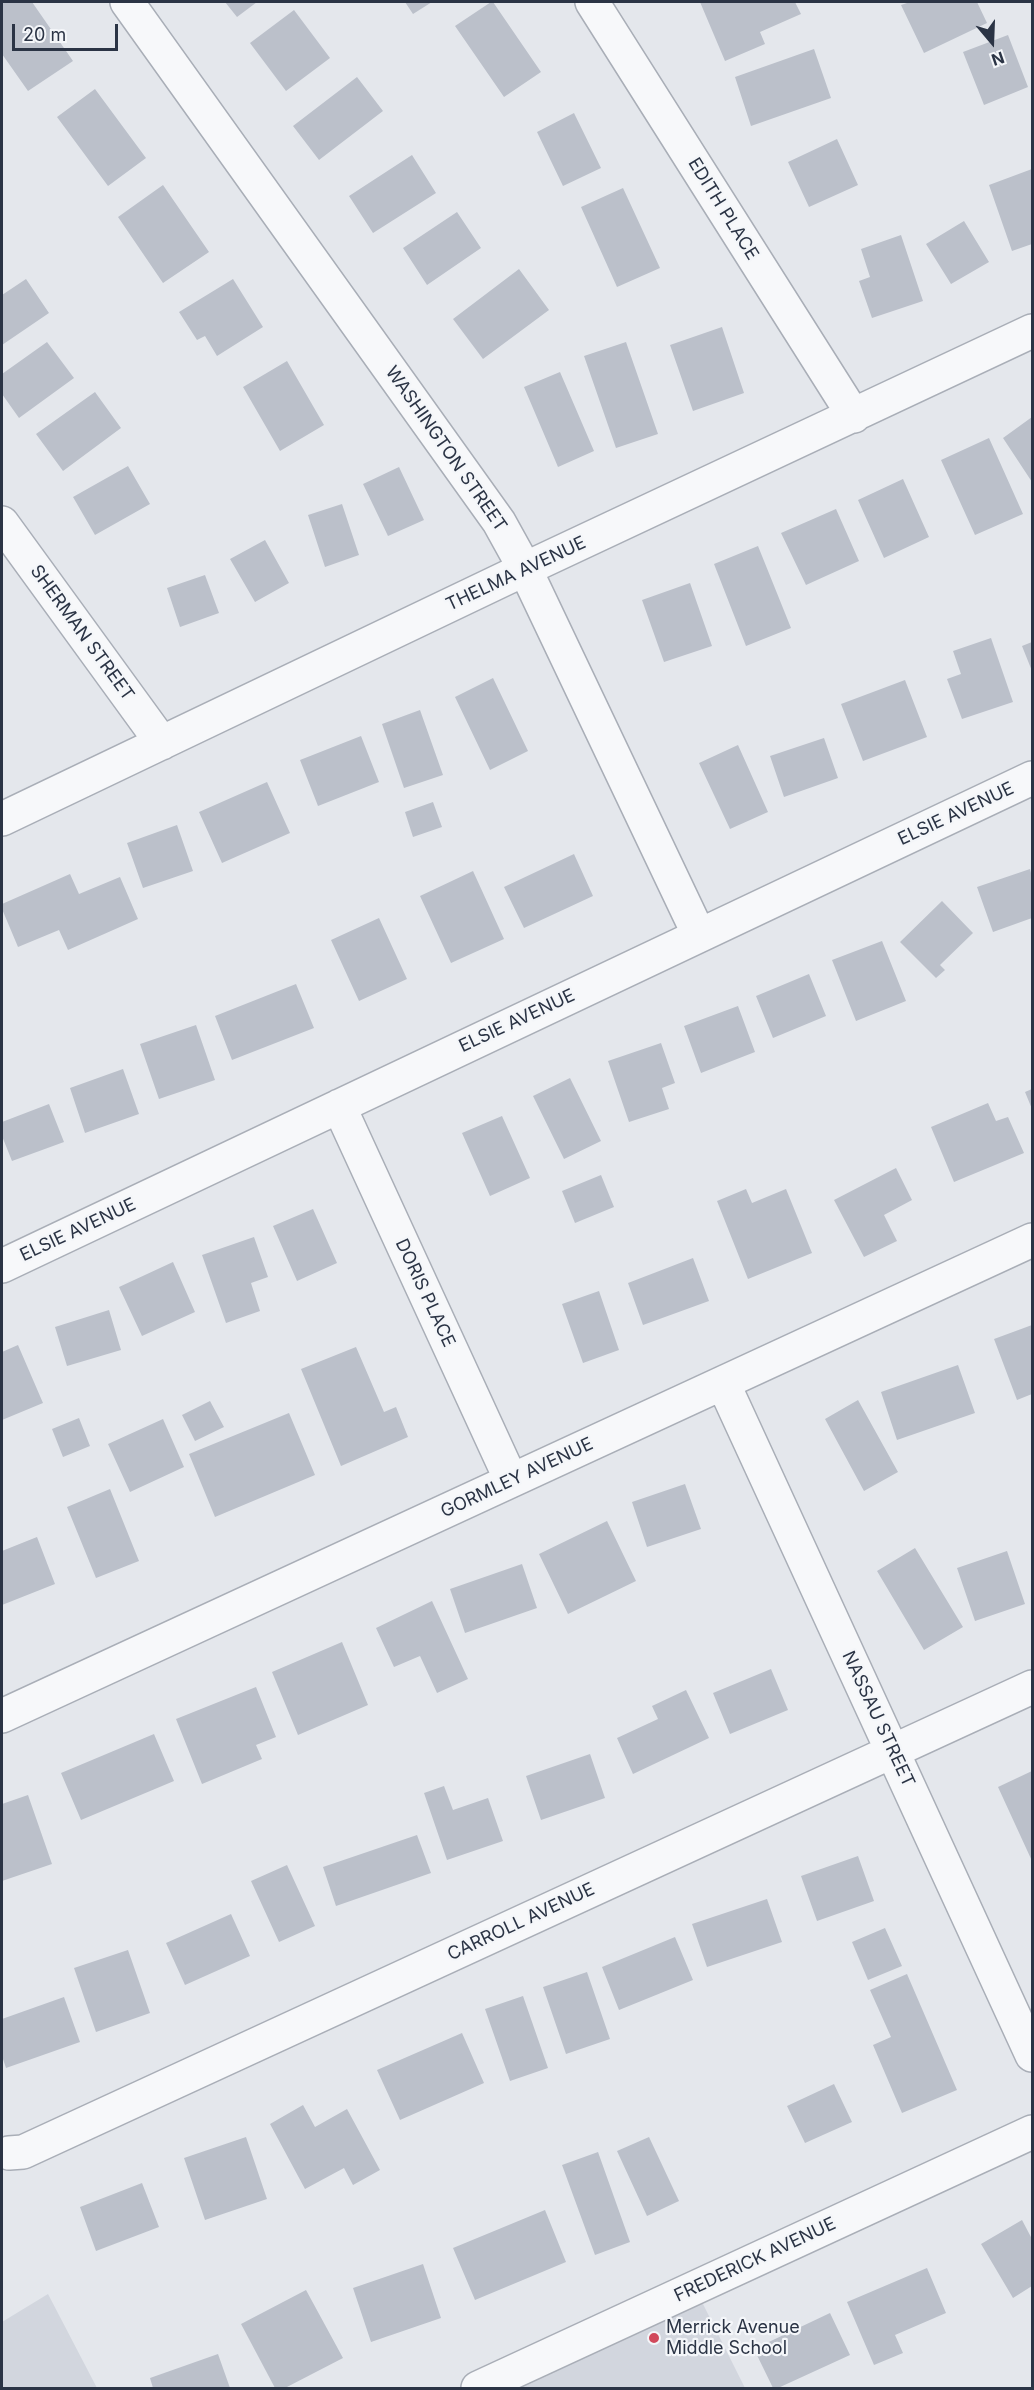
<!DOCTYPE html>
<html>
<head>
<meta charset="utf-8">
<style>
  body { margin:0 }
  #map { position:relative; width:1034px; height:2390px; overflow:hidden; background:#e4e7ec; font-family:Inter,sans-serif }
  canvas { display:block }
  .frame { position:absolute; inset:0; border:3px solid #2b3445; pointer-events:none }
  .north { position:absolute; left:962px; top:12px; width:60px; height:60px; -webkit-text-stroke:4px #f4f6f9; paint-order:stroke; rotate:161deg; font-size:16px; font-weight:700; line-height:24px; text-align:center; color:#2b3445 }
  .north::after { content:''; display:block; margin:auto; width:21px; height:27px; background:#2b3445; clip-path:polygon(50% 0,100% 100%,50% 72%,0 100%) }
  .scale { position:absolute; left:12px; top:24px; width:106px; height:27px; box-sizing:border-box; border:3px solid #2b3445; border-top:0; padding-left:8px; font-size:18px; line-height:21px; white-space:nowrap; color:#2b3445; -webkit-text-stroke:4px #f4f6f9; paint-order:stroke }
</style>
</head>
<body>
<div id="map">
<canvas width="1034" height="2390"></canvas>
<div class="frame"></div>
<div class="north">N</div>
<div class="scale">20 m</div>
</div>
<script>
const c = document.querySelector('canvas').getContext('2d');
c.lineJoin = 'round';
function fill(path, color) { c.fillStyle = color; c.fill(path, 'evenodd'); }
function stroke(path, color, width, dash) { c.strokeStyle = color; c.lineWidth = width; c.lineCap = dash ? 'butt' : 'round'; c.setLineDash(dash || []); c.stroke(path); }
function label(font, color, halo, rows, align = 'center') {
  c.font = font + ' Inter,sans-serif'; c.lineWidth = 4.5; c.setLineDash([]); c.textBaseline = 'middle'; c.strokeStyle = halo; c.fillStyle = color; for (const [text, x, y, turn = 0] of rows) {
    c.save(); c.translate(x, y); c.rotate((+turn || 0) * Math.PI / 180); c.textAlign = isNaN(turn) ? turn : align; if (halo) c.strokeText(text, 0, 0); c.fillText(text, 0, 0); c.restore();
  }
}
fill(new Path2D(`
  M695,2288L745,2388H478Z
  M48,2294L97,2388H2V2322Z`), '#d2d6de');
fill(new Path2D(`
  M5,2H32L73,61L28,91L2,54V4Z
  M225,2H257L237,17Z
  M405,2H432L413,14Z
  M491,2H493L541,72L504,97L455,26Z
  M700,2H795L801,14L760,32L765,44L725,61Z
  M910,2H977L987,23L924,53L901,5Z
  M294,10L330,58L286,91L250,43Z
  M1008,35L1028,87L984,105L963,52Z
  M814,49L831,98L751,126L735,77Z
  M357,77L383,111L319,160L293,126Z
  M95,89L146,158L108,186L57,117Z
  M574,113L601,168L563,186L537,132Z
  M837,139L858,185L809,207L788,162Z
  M412,155L436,193L373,233L349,196Z
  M1032,169V244L1012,251L989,185Z
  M163,185L209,252L163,283L118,217Z
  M623,188L660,268L617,287L581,207Z
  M457,212L481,248L427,285L403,248Z
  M964,221L989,262L951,284L926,244Z
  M901,235L923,301L872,318L859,281L870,277L861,249Z
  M519,269L549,310L483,359L453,319Z
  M26,279L49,313L2,345V295Z
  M233,279L263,327L217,356L205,336L197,340L179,312Z
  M722,327L744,393L693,411L670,345Z
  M47,342L74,378L19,418L2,394V374Z
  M626,342L658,434L616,448L584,356Z
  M287,361L324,425L280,451L243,387Z
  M560,372L594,451L558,467L524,387Z
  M95,392L121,428L63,471L36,434Z
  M1032,417V482L1003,438Z
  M989,438L1023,514L975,535L941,460Z
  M128,466L150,504L95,535L73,497Z
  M399,467L424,520L388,536L363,484Z
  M903,479L929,537L884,558L858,500Z
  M342,504L359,555L325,567L308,515Z
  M836,509L859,561L806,585L781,533Z
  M265,540L289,583L255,602L230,559Z
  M758,546L791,628L746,646L714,564Z
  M205,575L219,613L180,627L167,588Z
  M690,583L712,646L664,662L642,600Z
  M991,638L1013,702L962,719L947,679L961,674L953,651Z
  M1032,642V671L1022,646Z
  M493,678L528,751L490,770L455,697Z
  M905,680L927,737L863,761L841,704Z
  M420,710L443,775L404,788L382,724Z
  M361,736L379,782L318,806L300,760Z
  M824,738L838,778L784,797L770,756Z
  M738,745L768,812L730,829L699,763Z
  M267,782L290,833L222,863L199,812Z
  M433,802L442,827L413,837L405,812Z
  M177,825L193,871L143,888L127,843Z
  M574,854L593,896L524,928L504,887Z
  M1030,869L1032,877V918L993,932L977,887Z
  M473,871L504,939L451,963L420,896Z
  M70,874L79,894L120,877L138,919L68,950L59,930L18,947L2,909V904Z
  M942,901L973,933L940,965L945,970L936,978L900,942Z
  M379,918L407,979L359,1001L331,940Z
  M882,941L906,1001L856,1021L832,960Z
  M809,974L826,1016L773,1038L756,996Z
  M296,984L314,1028L232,1060L215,1016Z
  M738,1006L755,1052L701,1073L684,1026Z
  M196,1025L215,1080L159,1099L140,1044Z
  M661,1043L675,1083L662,1088L669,1109L629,1122L608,1061Z
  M123,1069L139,1114L85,1133L70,1088Z
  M570,1078L601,1141L564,1159L533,1096Z
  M1032,1089V1109L1025,1092Z
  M988,1103L996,1121L1008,1117L1024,1153L954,1182L931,1127Z
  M49,1104L64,1142L12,1161L2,1136V1122Z
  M502,1116L530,1178L490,1196L462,1133Z
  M896,1168L912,1200L884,1215L897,1241L864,1257L834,1200Z
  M601,1175L614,1207L575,1223L562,1191Z
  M746,1189L752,1203L786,1189L812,1253L748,1279L717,1201Z
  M313,1209L337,1263L297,1281L273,1226Z
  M254,1237L268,1277L251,1283L260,1311L226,1323L202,1255Z
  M693,1258L709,1301L643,1325L628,1283Z
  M173,1262L195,1312L142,1336L119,1287Z
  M599,1291L619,1350L583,1363L562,1304Z
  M109,1310L121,1350L67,1366L55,1327Z
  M1032,1325V1394L1017,1400L994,1339Z
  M18,1345L43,1403L2,1420V1352Z
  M356,1347L384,1412L396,1407L408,1437L341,1466L301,1369Z
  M958,1365L975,1413L897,1440L881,1392Z
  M858,1400L898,1472L864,1491L825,1419Z
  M210,1401L224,1427L195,1441L182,1415Z
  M289,1413L315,1475L215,1517L189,1454Z
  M79,1418L90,1446L63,1457L52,1429Z
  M163,1419L184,1467L130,1492L108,1444Z
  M685,1484L701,1529L647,1547L632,1502Z
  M110,1489L139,1561L96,1578L67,1507Z
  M607,1521L636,1581L568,1614L539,1554Z
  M37,1537L55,1584L2,1605V1551Z
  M915,1548L963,1627L924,1650L877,1571Z
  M1007,1551L1025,1604L975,1621L957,1568Z
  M522,1564L537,1608L465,1633L450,1589Z
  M432,1601L468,1679L437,1693L420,1656L394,1667L376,1628Z
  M342,1642L368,1705L298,1735L272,1672Z
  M771,1669L788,1710L730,1734L713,1693Z
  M256,1687L276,1737L256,1745L262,1759L202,1784L176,1719Z
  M686,1690L709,1738L633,1774L617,1738L658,1719L652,1706Z
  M154,1734L174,1781L81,1820L61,1773Z
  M590,1754L605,1798L541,1820L526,1776Z
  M1032,1771V1861L998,1787Z
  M444,1786L453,1810L488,1798L503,1841L447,1860L424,1793Z
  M28,1795L52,1864L2,1881V1804Z
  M417,1835L431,1873L336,1906L323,1867Z
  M858,1856L874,1901L817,1921L801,1876Z
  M287,1865L315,1926L279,1942L251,1881Z
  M767,1899L782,1942L707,1967L692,1924Z
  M231,1914L250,1956L185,1985L166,1943Z
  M885,1928L902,1966L868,1980L852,1942Z
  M675,1937L693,1980L619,2010L602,1967Z
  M128,1950L150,2013L96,2032L74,1968Z
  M587,1972L610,2039L566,2054L543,1987Z
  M907,1974L957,2090L902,2113L873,2045L891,2037L870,1990Z
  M523,1996L548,2068L510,2081L485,2009Z
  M64,1997L80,2042L6,2068L2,2056V2019Z
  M462,2033L484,2083L400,2120L377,2070Z
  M834,2084L852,2122L805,2143L787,2106Z
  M303,2105L315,2127L347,2109L380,2170L353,2185L344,2168L305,2189L270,2124Z
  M246,2137L267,2199L205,2220L184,2158Z
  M649,2137L679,2201L647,2216L617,2151Z
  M598,2152L630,2242L595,2255L562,2165Z
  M142,2183L159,2227L96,2251L80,2207Z
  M545,2210L566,2262L475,2300L453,2248Z
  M1022,2220L1032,2239V2286L1013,2298L981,2244Z
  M423,2264L441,2318L371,2342L353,2288Z
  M927,2268L946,2313L895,2335L903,2353L874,2365L847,2302Z
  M306,2290L343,2358L285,2388H275L241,2324Z
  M830,2313L850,2355L778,2388H773L754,2349Z
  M218,2354L230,2388H153L150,2378Z`), '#bbc0ca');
const minor = new Path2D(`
  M127,2L499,522L525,569L699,935
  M592,2L854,416
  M2,523L162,743
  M2,819L525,569L1032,331
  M339,1106L511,1480
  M2,1266L1032,778
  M723,1383L1032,2055
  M2,1716L1032,1240
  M9,2153L23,2152L1032,1687
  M478,2388L1032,2132`);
stroke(minor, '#a9aeb7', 36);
stroke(minor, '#f7f8fa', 33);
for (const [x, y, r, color] of [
  [654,2338,6,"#d1495b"]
]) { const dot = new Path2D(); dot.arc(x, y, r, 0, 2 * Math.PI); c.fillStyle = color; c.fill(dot); stroke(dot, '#f4f6f9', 2); }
label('18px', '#2b3445', '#f4f6f9', [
  ["EDITH PLACE",723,209,58],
  ["WASHINGTON STREET",446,449,55],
  ["THELMA AVENUE",516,574,-25],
  ["SHERMAN STREET",82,633,54],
  ["ELSIE AVENUE",956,814,-25],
  ["ELSIE AVENUE",517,1021,-25],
  ["ELSIE AVENUE",78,1230,-25],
  ["DORIS PLACE",425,1293,65],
  ["GORMLEY AVENUE",517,1478,-25],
  ["NASSAU STREET",878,1719,65],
  ["CARROLL AVENUE",521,1922,-25],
  ["FREDERICK AVENUE",755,2260,-25]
]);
label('18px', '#2b3445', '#f4f6f9', [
  ["Merrick Avenue",666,2328],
  ["Middle School",666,2349]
], 'left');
</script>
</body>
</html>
